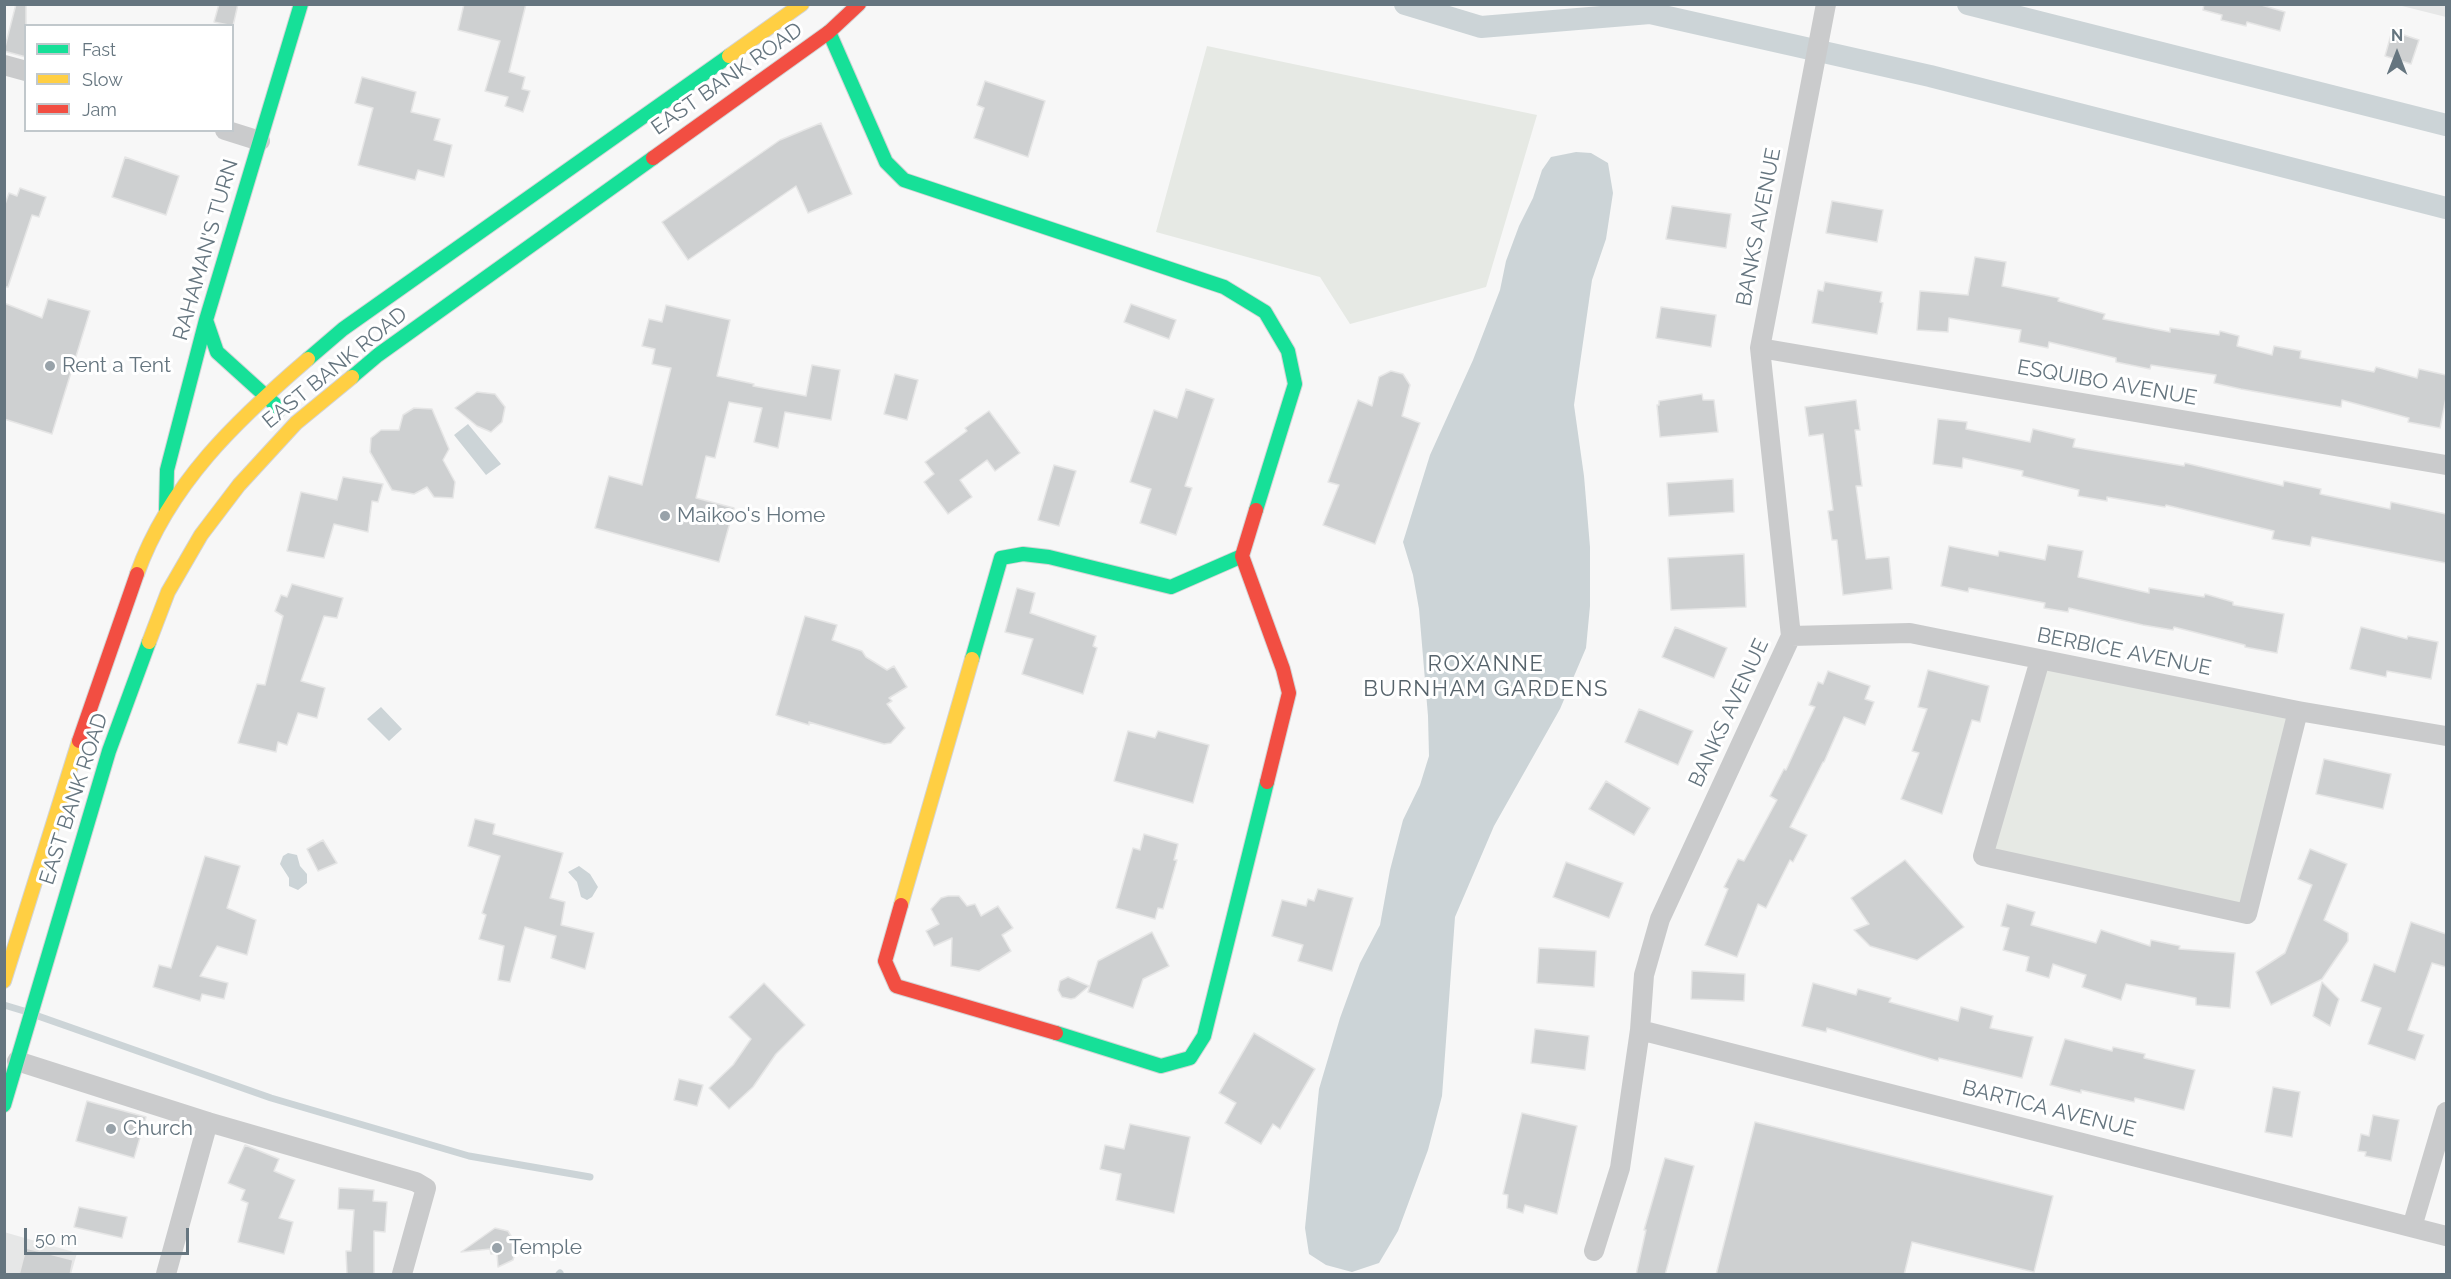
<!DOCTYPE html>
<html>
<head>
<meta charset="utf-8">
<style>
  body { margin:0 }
  #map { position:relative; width:2451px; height:1279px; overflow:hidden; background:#f7f7f7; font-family:Raleway,sans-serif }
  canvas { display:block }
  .frame { position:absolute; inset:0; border:6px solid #65757f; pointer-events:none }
  .legend { position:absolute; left:24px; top:24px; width:210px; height:108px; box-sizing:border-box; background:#fff; border:2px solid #c1c8cc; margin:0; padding:8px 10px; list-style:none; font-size:18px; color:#65757f }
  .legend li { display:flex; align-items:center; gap:12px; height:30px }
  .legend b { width:30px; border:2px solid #c1c8cc }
  .north { position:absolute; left:2367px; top:24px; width:60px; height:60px; -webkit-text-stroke:4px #fff; paint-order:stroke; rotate:0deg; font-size:16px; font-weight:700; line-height:24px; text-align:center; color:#65757f }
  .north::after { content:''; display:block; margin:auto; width:21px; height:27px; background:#65757f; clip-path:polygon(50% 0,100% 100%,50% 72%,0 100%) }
  .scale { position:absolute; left:24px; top:1228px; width:165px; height:27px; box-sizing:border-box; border:3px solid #65757f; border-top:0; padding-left:8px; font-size:18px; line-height:21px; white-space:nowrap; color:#65757f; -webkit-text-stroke:4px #fff; paint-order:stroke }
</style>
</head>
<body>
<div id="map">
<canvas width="2451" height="1279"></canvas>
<div class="frame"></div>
<ul class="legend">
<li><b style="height:8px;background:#16e098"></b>Fast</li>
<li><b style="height:8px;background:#ffcf43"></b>Slow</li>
<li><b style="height:8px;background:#f24e42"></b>Jam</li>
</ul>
<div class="north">N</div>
<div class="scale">50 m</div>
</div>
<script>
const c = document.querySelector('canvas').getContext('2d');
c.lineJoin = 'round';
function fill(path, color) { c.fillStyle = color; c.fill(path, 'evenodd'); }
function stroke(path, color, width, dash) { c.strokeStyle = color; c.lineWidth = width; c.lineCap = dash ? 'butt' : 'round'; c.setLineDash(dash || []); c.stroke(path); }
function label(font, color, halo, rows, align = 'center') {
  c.font = font + ' Raleway,sans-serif'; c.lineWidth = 6; c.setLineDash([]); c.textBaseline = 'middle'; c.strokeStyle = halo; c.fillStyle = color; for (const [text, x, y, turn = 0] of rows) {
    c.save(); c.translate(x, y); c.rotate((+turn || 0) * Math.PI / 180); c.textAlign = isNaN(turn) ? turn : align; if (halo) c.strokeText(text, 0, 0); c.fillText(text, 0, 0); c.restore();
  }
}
fill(new Path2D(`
  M2398,5H2446V17Z
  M4,1232L77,1253L71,1274H5Z`), '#e6e7e7');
fill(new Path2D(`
  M1207,46L1537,115L1486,287L1350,324L1320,277L1156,232Z
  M2040,660L2298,711L2247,914L1983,856Z`), '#e6e9e4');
fill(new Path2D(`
  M1576,152L1591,153L1608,163L1613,193L1606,239L1592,280L1574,405L1584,476L1590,547V606L1586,648L1560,709L1494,826L1455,917L1442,1096L1428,1150L1398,1231L1379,1263L1352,1272L1326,1265L1309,1254L1305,1228L1319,1089L1340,1018L1360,963L1380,925L1390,870L1403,820L1420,785L1429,756L1428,716L1419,609L1413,575L1403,542L1430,455L1473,360L1500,290L1506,261L1519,226L1533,198L1542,170L1551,157Z
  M468,424L501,464L486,475L454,435Z
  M381,707L402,729L389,741L367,719Z
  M288,853L297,855L300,866L307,874V883L298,890L289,886V878L280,864L283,856Z
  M579,866L590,874L598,887L592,897L587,900L581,897L577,882L568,872Z`), '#ccd4d7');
stroke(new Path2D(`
  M4,1005L24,1011
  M38,1016L271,1098L469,1156L590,1177
  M559,1274L560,1273`), '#ccd4d7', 7);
stroke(new Path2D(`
  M1405,4L1481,27L1650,13L1930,76L2446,208
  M1968,4L2446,125`), '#ccd4d7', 22);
const building = new Path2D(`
  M16,4H26V57L4,51Z
  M219,4H238L233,26L214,22Z
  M464,4H526L509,72L525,77L522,89L530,91L523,112L505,106L508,97L485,91L500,41L458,30Z
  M2204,4H2258L2285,12L2280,31L2247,22L2246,26L2221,20L2222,15L2203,10Z
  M2392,31L2419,40L2411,64L2385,56Z
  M362,77L416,92L411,112L440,119L434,140L452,145L444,177L418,170L415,180L358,165L373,108L355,103Z
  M985,81L1045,101L1028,157L974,138L984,108L977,105Z
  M821,123L852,194L808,213L796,186L688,260L662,222L780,140Z
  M125,157L179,176L166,215L112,197Z
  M20,188L46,197L39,217L32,215L8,287H4V207L9,193L17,196Z
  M1832,201L1883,210L1877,242L1826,233Z
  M1672,206L1731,214L1726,248L1666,239Z
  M1975,257L2006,262L2002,286L2059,298L2058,301L2105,314L2103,319L2170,332V328L2219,335L2220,331L2239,336L2237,346L2272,355L2274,346L2301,351L2300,358L2374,372L2376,367L2417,378L2419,369L2446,375V398L2440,428L2408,422L2409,418L2342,400L2341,407L2241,389L2214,383L2216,375L2151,365L2150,369L2116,362V358L2049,342L2048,348L2019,342L2021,330L1949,318L1948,332L1917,330L1920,291L1968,295Z
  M1825,282L1882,292L1880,302L1883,303L1877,334L1812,323L1818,290L1823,291Z
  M48,299L90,311L52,434L4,419V303L42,318Z
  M1131,304L1176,320L1169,339L1124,322Z
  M666,305L730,320L717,376L754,384L753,386L806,396L812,365L840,370L831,420L785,412L778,448L754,442L762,408L729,402L715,458L706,456L696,498L734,508L719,562L595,528L609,476L642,485L671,368L652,364L655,349L642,346L649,319L662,322Z
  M1661,307L1716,315L1711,347L1656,338Z
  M1391,371L1403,374L1410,385L1402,416L1420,423L1375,544L1323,525L1339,485L1328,482L1358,400L1372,406L1379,377Z
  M895,374L918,380L907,420L884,414Z
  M1186,389L1214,399L1185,486L1192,488L1176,535L1140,523L1151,489L1130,482L1154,410L1177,418Z
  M477,392L495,394L505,407L502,422L491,432L477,426L455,408Z
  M1702,394L1703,400H1714L1718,432L1660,437L1657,405H1659V401Z
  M1856,400L1860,430H1855L1862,486H1856L1866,559L1889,557L1892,589L1843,595L1837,540H1832L1828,511L1833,510L1823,434L1809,436L1805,407Z
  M414,408L432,409L449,449L443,460L455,482L453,498L434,497L427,487L414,494L392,490L370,452L371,438L381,430H399L403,415Z
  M989,411L1020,453L995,471L987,460L960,480L972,497L948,514L924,482L934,474L925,462L967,431L965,428Z
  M1938,419L1967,422L1966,429L2030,442L2033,429L2075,439L2073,447L2184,466L2185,463L2283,486L2284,481L2321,489L2320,494L2390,509L2391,502L2446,514V563L2312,537L2310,546L2272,539L2274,531L2166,505L2165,507L2107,497V501L2078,496L2079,490L2022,476L2023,471L1963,458L1962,468L1933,464Z
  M1054,465L1076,471L1059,526L1038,520Z
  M343,477L383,484L378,502L372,501L368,532L334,524L324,558L287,551L301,492L337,500Z
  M1733,479L1734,512L1669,516L1667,483Z
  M2048,545L2083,551L2078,577L2149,593V588L2204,597L2205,594L2233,602V605L2284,614L2277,653L2245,647V645L2174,627L2173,630L2143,625L2069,608L2068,612L2044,608L2045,603L1969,588L1968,592L1941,586L1949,546L1998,556L1999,551L2045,560Z
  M1744,554L1746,607L1671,610L1668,558Z
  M292,584L343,598L337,618L324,616L301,681L325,688L317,718L298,713L287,745L278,742L276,752L238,743L257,684L265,685L283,616L275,611L281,595L287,597Z
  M1017,588L1035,593L1030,613L1096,636L1093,646L1097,648L1083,694L1022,674L1033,639L1005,632Z
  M805,616L837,625L832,640L862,651L866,657L887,670L894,666L907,687L889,698L892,701L887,704L905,728L891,743L884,744L809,722V725L776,715Z
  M1675,627L1727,648L1714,678L1662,657Z
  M2361,627L2407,639L2408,636L2438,642L2431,679L2387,671L2386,677L2350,669Z
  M1928,670L1989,686L1980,722L1972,720L1942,814L1901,799L1919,753L1912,751L1927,709L1918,707Z
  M1828,671L1870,686L1865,699L1874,702L1865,725L1844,717L1824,762H1823L1790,827L1807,835L1793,862L1790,860L1766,908L1758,904L1737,957L1705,945L1728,889L1724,887L1738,859L1744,861L1777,800L1770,796L1784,769L1786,770L1815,707L1809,705L1818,682L1823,684Z
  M1639,709L1693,731L1678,765L1625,742Z
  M1128,731L1155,738L1158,731L1209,745L1193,803L1114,781Z
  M2324,759L2391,774L2383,809L2316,794Z
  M1606,781L1650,808L1634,835L1589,809Z
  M475,819L495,824L493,834L563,853L550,898L565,902L561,925L594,933L585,969L551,958L556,936L525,927L510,982L498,980L504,946L479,939L486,915L482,913L500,856L468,846Z
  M1144,834L1178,844L1174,860H1177L1163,909L1158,908L1155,919L1116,908L1133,848L1140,850Z
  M323,840L337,863L318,871L307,849Z
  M2310,849L2347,864L2324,920L2348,933V941L2322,979L2271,1005L2256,972L2285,953L2312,885L2298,879Z
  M205,856L240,866L227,908L256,920L247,955L217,946L200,976L228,983L224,999L202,994L200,1001L153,987L159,965L171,968Z
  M1905,860L1964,927L1917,960L1870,946L1854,930L1869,924L1851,898Z
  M1566,862L1623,883L1609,918L1553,897Z
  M1318,889L1353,898L1332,971L1298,961L1303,945L1272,936L1282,900L1306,906L1308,899L1314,901Z
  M948,896H959L967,906L975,904L981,916L998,906L1013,928L1002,935L1011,951L979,971L951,966L952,938L934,946L926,931L939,924L931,909L941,898Z
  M2007,904L2035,912L2031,925L2096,943L2101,930L2150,946L2151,940L2180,946L2179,949L2235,953L2230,1008L2196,1005V998L2126,984L2121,1000L2082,987L2086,975L2053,964L2049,978L2026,971L2029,957L2003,950L2009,928L2001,926Z
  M2411,922L2446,934V967L2432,963L2408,1030L2424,1035L2415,1060L2368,1044L2381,1008L2361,1001L2374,964L2395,972Z
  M1152,932L1169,966L1143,979L1133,1008L1088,992L1098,961Z
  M1539,948L1596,951L1594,987L1537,983Z
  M1692,971L1745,974L1744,1001L1691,999Z
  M1068,977L1089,986L1075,998L1071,999L1062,997L1058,990L1060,981Z
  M2322,982L2339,999L2330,1026L2313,1016Z
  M764,983L805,1025L776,1054L753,1087L729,1109L709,1088L733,1065L751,1039L729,1017Z
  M1813,983L1856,995L1858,989L1891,998L1889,1002L1958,1021L1961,1007L1993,1016L1990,1028L2033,1037L2022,1078L1939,1058L1938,1061L1827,1028L1826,1032L1802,1026Z
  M1535,1029L1589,1036L1585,1070L1531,1063Z
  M1254,1033L1315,1069L1280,1129L1273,1124L1261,1144L1225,1123L1236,1103L1219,1093Z
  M2065,1039L2112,1051L2113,1047L2145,1054L2144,1058L2195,1070L2184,1110L2135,1098L2134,1102L2081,1090V1093L2050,1085Z
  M679,1079L703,1085L697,1106L674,1100Z
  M2273,1087L2300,1092L2292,1137L2265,1132Z
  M87,1101L146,1117L134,1158L76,1141Z
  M1522,1113L1577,1126L1557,1214L1525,1205L1523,1213L1507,1208L1508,1195L1503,1194Z
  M2373,1115L2399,1120L2391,1161L2365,1156L2366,1152L2358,1151L2361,1134L2369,1136Z
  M1755,1122L2053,1196L2034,1272L1912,1242L1904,1275H1716Z
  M1130,1124L1190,1137L1174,1213L1116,1200L1121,1174L1100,1169L1105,1145L1124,1149Z
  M245,1145L279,1159L274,1171L295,1180L279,1218L293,1222L284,1254L238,1242L248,1203L241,1200L245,1190L228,1183Z
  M1665,1158L1694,1166L1665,1275H1636L1646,1230H1644Z
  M339,1188L374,1190L373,1201L387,1202L385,1232L374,1231V1274H347L346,1251H351L354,1210L338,1209Z
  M79,1207L127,1217L122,1238L74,1227Z
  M495,1228L508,1231L517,1246L513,1260L498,1267L497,1253L491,1254L490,1249L461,1252Z
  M26,1248L73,1260L70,1275H19Z`);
fill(building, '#ced0d1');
stroke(building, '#e6e6e6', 1.5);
const fast = new Path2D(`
  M829,32L886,162L904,180L1224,287L1265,312L1288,351L1295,384L1256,510
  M206,320L217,352L280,409
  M308,359L343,329L729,56
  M352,377L378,355L653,158
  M166,511L167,470L206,320L301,4
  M972,659L1001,558L1023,554L1049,557L1171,587L1242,556
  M1056,1033L1161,1066L1190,1058L1204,1036L1267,782
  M4,1105L109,751L149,642`);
const slow = new Path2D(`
  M729,56L802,4
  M137,574C169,484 237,420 308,359
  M149,642L168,592L201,535L239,485L296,423L352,377
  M901,905L972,659
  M4,981L79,741`);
const jam = new Path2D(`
  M653,158L829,32L859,4
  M1256,510L1242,556L1283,669L1289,693L1267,782
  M79,741L137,574
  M901,905L885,961L896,986L1056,1033`);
stroke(fast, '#d3d4d5', 16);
stroke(slow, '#d3d4d5', 16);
stroke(jam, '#d3d4d5', 16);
stroke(new Path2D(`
  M4,65L26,71
  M225,130L260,141
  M1760,348L2446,465
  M1791,636L1910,633L2298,711L2446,736
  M2040,660L1983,856L2247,914L2298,711
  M1640,1030L2446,1236
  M17,1061L208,1122L416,1182L426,1188L402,1274
  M2412,1227L2446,1112
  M1594,1251L1620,1168L1640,1030L1644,975L1660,919L1791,636L1760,348L1826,4
  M166,1274L208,1122`), '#cacbcc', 20);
stroke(fast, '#16e098', 14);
stroke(slow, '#ffcf43', 14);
stroke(jam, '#f24e42', 14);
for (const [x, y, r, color] of [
  [50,366,6,"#98a2a9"],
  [665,516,6,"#98a2a9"],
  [111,1129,6,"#98a2a9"],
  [497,1248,6,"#98a2a9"]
]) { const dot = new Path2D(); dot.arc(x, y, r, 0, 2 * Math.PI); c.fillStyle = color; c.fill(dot); stroke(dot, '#fff', 2); }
label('21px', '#65757f', '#fff', [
  ["EAST BANK ROAD",727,79,-35],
  ["BANKS AVENUE",1759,227,-79],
  ["RAHAMAN'S TURN",206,250,-74],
  ["EAST BANK ROAD",335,368,-39],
  ["ESQUIBO AVENUE",2107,383,10],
  ["BERBICE AVENUE",2124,652,11],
  ["BANKS AVENUE",1729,713,-65],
  ["EAST BANK ROAD",74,799,-72],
  ["BARTICA AVENUE",2049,1109,14]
]);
label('21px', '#65757f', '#fff', [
  ["Rent a Tent",62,366],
  ["Maikoo's Home",677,516],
  ["Church",123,1129],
  ["Temple",509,1248]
], 'left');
c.letterSpacing = '1.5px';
label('22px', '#56636b', '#fff', [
  ["ROXANNE",1486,664],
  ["BURNHAM GARDENS",1486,689]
]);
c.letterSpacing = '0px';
</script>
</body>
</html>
